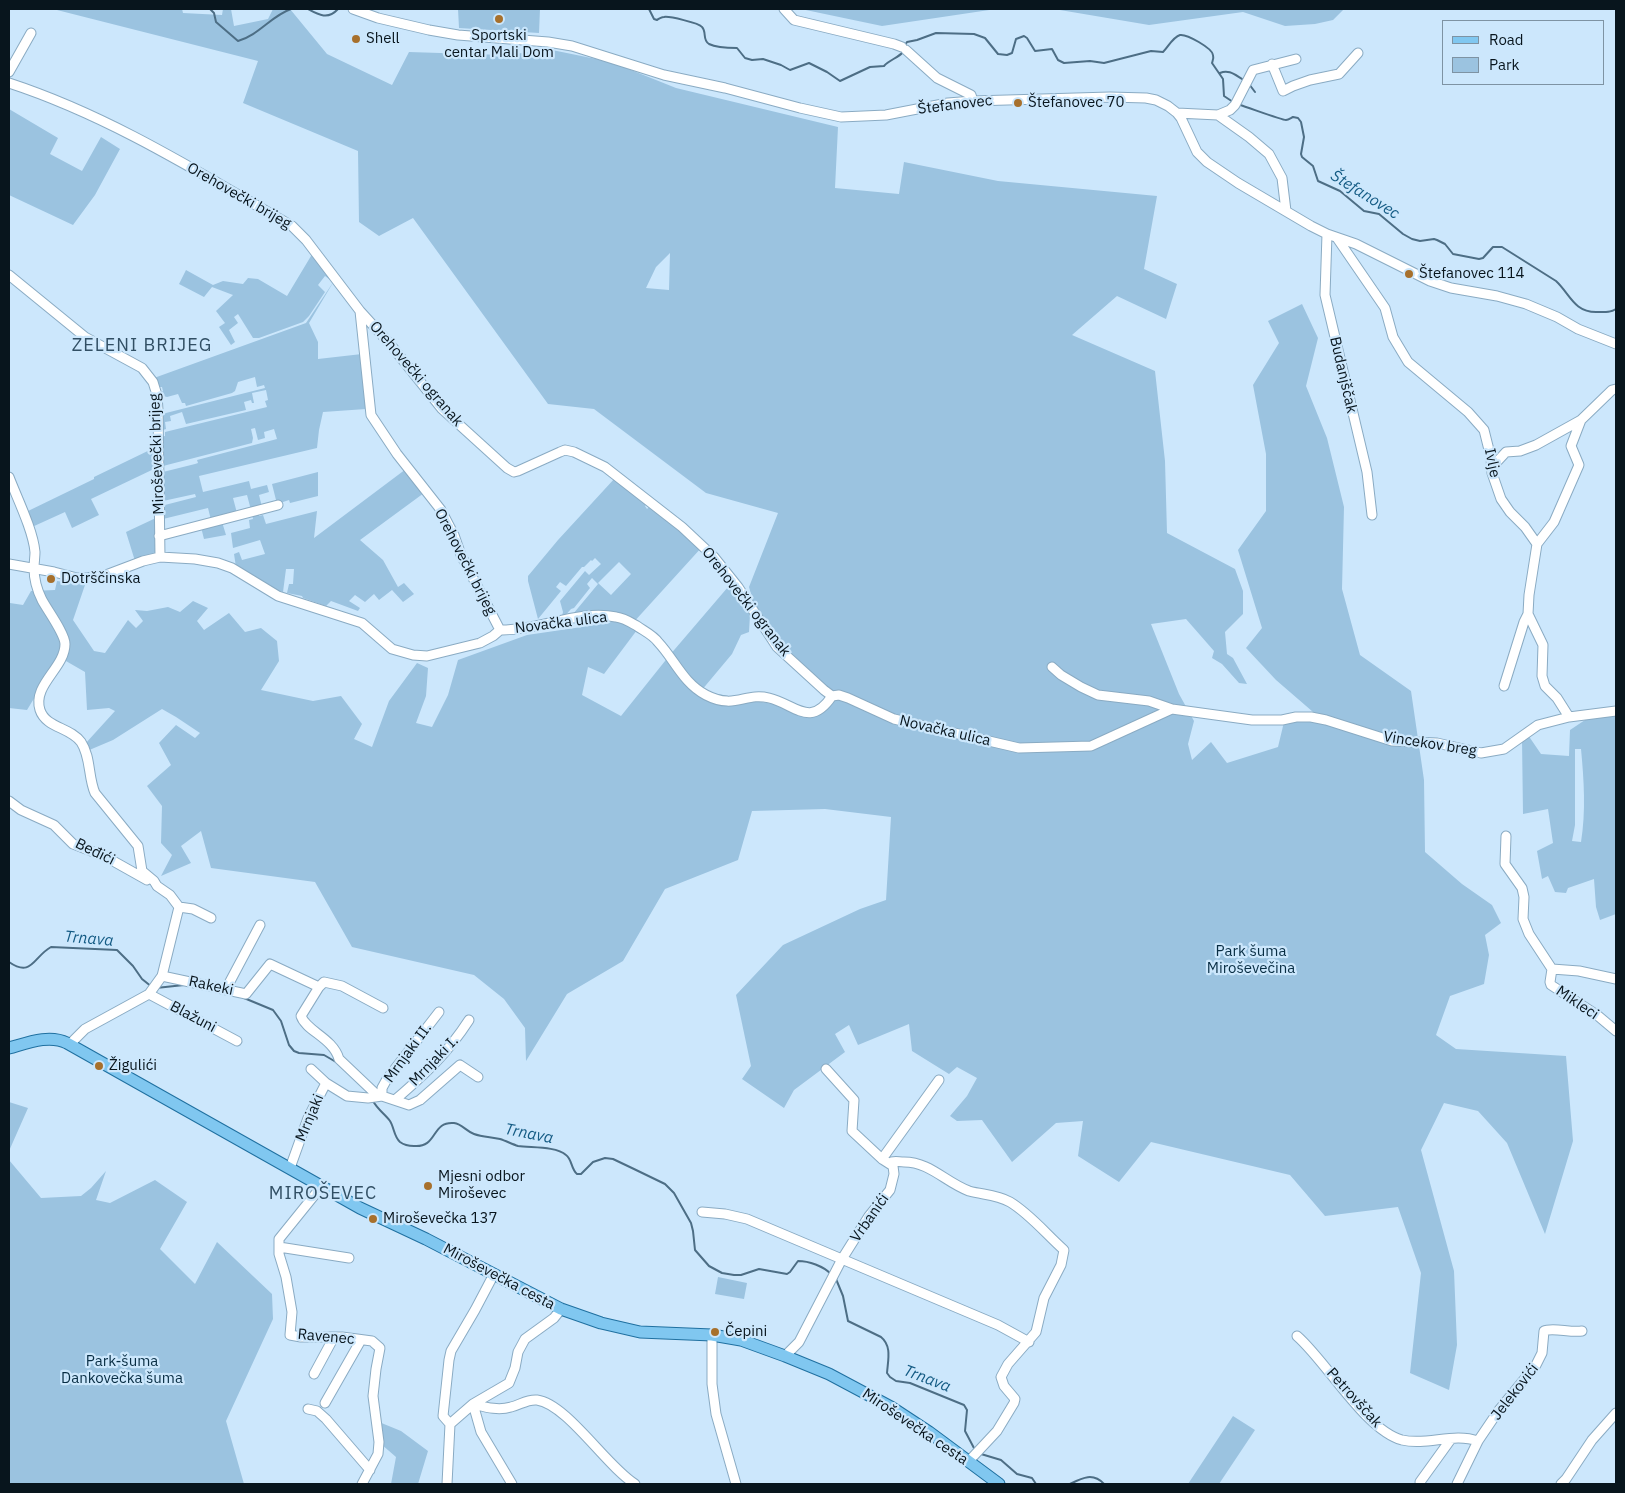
<!DOCTYPE html>
<html>
<head>
<meta charset="utf-8">
<style>
  body { margin:0 }
  #map { position:relative; width:1625px; height:1493px; overflow:hidden; background:#cce7fc; font-family:"IBM Plex Sans",sans-serif }
  canvas { display:block }
  .frame { position:absolute; inset:0; border:10px solid #08151d; pointer-events:none }
  .legend { position:absolute; left:1442px; top:20px; width:162px; height:65px; box-sizing:border-box; background:#cce7fc; border:1px solid #7e93a3; margin:0; padding:6px 9px; list-style:none; font-size:15px; color:#08151d }
  .legend li { display:flex; align-items:center; gap:10px; height:25px }
  .legend b { width:25px; border:1px solid #7e93a3 }
</style>
</head>
<body>
<div id="map">
<canvas width="1625" height="1493"></canvas>
<div class="frame"></div>
<ul class="legend">
<li><b style="height:6px;background:#80c7f0"></b>Road</li>
<li><b style="height:14px;background:#9bc3e0"></b>Park</li>
</ul>
</div>
<script>
const c = document.querySelector('canvas').getContext('2d');
c.lineJoin = 'round';
function fill(path, color) { c.fillStyle = color; c.fill(path, 'evenodd'); }
function stroke(path, color, width, dash) { c.strokeStyle = color; c.lineWidth = width; c.lineCap = dash ? 'butt' : 'round'; c.setLineDash(dash || []); c.stroke(path); }
function label(font, color, halo, rows, align = 'center') {
  c.font = font + ' "IBM Plex Sans",sans-serif'; c.lineWidth = 4.5; c.setLineDash([]); c.textBaseline = 'middle'; c.strokeStyle = halo; c.fillStyle = color; for (const [text, x, y, turn = 0] of rows) {
    c.save(); c.translate(x, y); c.rotate((+turn || 0) * Math.PI / 180); c.textAlign = isNaN(turn) ? turn : align; if (halo) c.strokeText(text, 0, 0); c.fillText(text, 0, 0); c.restore();
  }
}
fill(new Path2D(`
  M53,9H182L183,13L222,15L223,9H231L234,26L268,19L273,9H290L327,54L392,85L409,52L503,55L552,50L611,62L676,88L838,127L835,188L899,194L904,162L998,181L1157,196L1144,269L1177,284L1166,319L1117,296L1072,335L1155,371L1165,461L1167,533L1235,569L1243,591V614L1225,632L1227,654L1233,658L1247,684L1239,683L1222,664L1212,658L1214,651L1186,619L1151,624L1179,694L1194,721L1188,744L1192,760L1211,742L1227,763L1278,747L1284,722L1320,718L1276,680L1246,648L1262,628L1238,550L1266,511V454L1253,385L1279,343L1268,321L1302,304L1318,338L1306,386L1327,438L1344,507L1342,589L1360,655L1411,691L1424,780L1425,852L1462,884L1492,905L1501,923L1485,935L1489,955L1484,984L1450,996L1436,1035L1456,1049L1566,1056L1573,1141L1545,1234L1507,1143L1478,1111L1444,1103L1421,1150L1454,1271L1457,1345L1449,1390L1410,1373L1421,1273L1398,1207L1325,1216L1290,1175L1151,1142L1119,1182L1078,1156L1083,1121L1056,1123L1012,1162L982,1120L957,1121L950,1116L967,1096L977,1078L957,1067L949,1074L912,1051L909,1024L858,1045L849,1025L835,1034L845,1052L794,1090L784,1108L742,1079L751,1066L736,995L783,945L860,909L886,900L891,817L825,809L752,811L738,860L665,889L623,961L567,994L526,1061L525,1028L504,999L474,975L352,947L315,882L211,868L201,831L181,846L191,863L161,876L172,855L161,843L162,806L147,786L171,765L159,743L176,725L195,738L200,733L176,717L162,709L113,740L87,751L85,744L115,711L109,708L87,710L85,672L59,657L27,710L9,708V601L10,603L23,605L31,591L55,590L57,581L85,585L73,620L94,651L105,653L128,620L136,628L143,621L135,610L147,611L168,607L180,612L193,601L208,608L197,621L204,630L229,613L245,632L261,628L277,641L279,661L261,690L313,701L341,696L362,724L354,739L372,747L389,701L417,663L428,668L426,696L416,723L432,727L448,695L458,660L527,635L609,623L621,616L573,614L598,584L592,578L587,584L590,588L574,608L571,609L563,618L562,616L563,612L560,601L585,571L589,575L601,564L595,558L592,561L591,560L584,567H582L566,586L560,582L556,587L561,591L538,619L528,581V576L558,540L615,478L648,502L645,506L647,509L651,505L702,547L632,624L637,630L604,674L588,667L582,695L621,716L669,656L728,587L744,595L750,615L749,632L741,635L732,654L701,691L817,712L828,691L779,640L753,601L749,587L778,513L706,493L594,409L548,404L413,218L379,236L359,222L358,151L243,103L258,61ZM670,253L669,290L646,288L656,267ZM619,562L631,574L611,595L598,583Z
  M458,9H540L539,33L459,28Z
  M801,9H996L882,26Z
  M1054,9H1344L1333,20L1315,24L1285,26L1243,12L1149,25Z
  M9,109L58,138L50,154L82,171L101,137L120,149L95,195L73,225L9,195Z
  M314,251L333,276L332,281L325,276L318,285L325,292L309,316L303,322L259,338H253L238,314L234,317L238,323L229,330L235,342L231,345L219,327L225,323L216,311L233,295L212,287L204,297L179,284L186,270L213,285L223,281L243,284L248,278L258,279L287,296Z
  M334,281L309,323L318,342V359L362,354L366,409L323,412L319,430L317,448L199,476L203,492L249,481L251,489L267,485L269,492L259,495L262,507L251,510L247,495L233,498L237,513L211,520L208,508L163,519L161,506L196,497L195,494L163,501V472L195,464L198,463L197,460L277,439L274,429L264,432L265,438L258,440L255,428L251,429L253,438L252,443L163,466V461H161V437L165,436V432L267,407L265,401L268,400L266,390L252,393L254,403H252L251,400L244,402L246,410L186,424L182,412L170,416L171,421L165,422L166,429L163,430L162,414L265,388L264,385L257,387L255,377L238,382L235,391L232,393L186,406L185,403H182L178,394L167,397L160,395V393L163,391L162,387H157L154,378L306,323Z
  M156,447V468L91,499L99,515L72,528L65,512L32,527L26,512L94,479V477Z
  M406,469L424,493L360,540L383,560L398,587L404,583L414,594L403,602L392,590L379,600L374,594L365,602L355,595L349,601L360,608L358,611L331,601L326,606L303,598L302,596L287,593L289,584H293L294,569H286L283,592L280,591V593L236,567L234,554L239,552L242,560L265,554L260,540L233,548L231,533L250,528L249,520L253,519L252,514L259,513V516L263,515L266,524L317,511L314,538Z
  M318,472V496L290,503L289,500L277,504L272,484Z
  M158,517L157,554L135,561L126,532Z
  M222,522L226,535L204,539L201,527Z
  M1616,714V914L1600,920L1596,907L1594,879L1568,888L1566,893L1555,892L1548,876L1542,879L1537,851L1553,843L1548,809L1523,814L1522,739L1528,735L1541,754L1569,756L1570,730L1591,716ZM1575,749H1581C1584,780 1586,812 1581,842L1572,841L1575,825Z
  M9,1102L28,1108L9,1151Z
  M9,1160L41,1198L81,1196L91,1188L106,1171L96,1200L110,1203L155,1180L187,1202L160,1249L195,1284L217,1242L272,1294L273,1319L226,1421L244,1484H9Z
  M718,1277L747,1283L744,1299L715,1294Z
  M1233,1416L1255,1430L1219,1484H1188Z
  M379,1422L401,1431L428,1451L418,1484H391L396,1457L381,1444Z`), '#9bc3e0');
stroke(new Path2D(`
  M210,9L214,13L216,22L238,41C259,35 271,16 291,9
  M308,9C319,15 328,20 338,9
  M649,9L654,19L657,20C658,19 662,17 664,17C669,16 699,23 702,27C707,32 702,40 709,44C717,48 728,48 737,48L745,58L752,60L763,59L781,65L790,70L809,63L827,72L840,81L870,67L884,66C889,60 898,58 903,52
  M905,45L907,42L917,40L936,33L974,34L985,38L998,54L1007,55L1012,53L1016,39L1024,36L1027,38L1035,51L1052,49L1058,60L1064,63L1090,61L1104,63L1151,51L1163,52C1168,47 1173,37 1180,35C1187,34 1212,48 1213,55C1214,58 1213,60 1212,63L1223,79L1224,96L1233,102
  M1220,73C1229,69 1235,75 1244,80
  M1249,84L1255,92
  M1240,105C1247,107 1282,120 1286,120C1288,120 1291,118 1293,117L1298,118L1301,122L1304,137L1301,154L1302,157L1313,166L1318,181L1340,191L1364,211L1379,214L1403,234L1412,239L1420,241L1434,239L1437,240L1445,244L1453,254L1479,259L1483,258L1493,247H1502L1556,281C1570,294 1574,312 1596,312C1604,312 1610,313 1616,309
  M9,962C32,978 33,957 51,947L117,950L133,966L142,979L152,987
  M156,988L184,985
  M244,998L273,1010L281,1021L289,1045L294,1051L299,1053L324,1055L336,1062
  M373,1101C378,1110 385,1114 390,1121C394,1127 394,1137 400,1142C404,1145 409,1146 414,1146C438,1148 431,1121 454,1123C462,1124 466,1131 474,1134C482,1137 491,1137 500,1139C506,1141 512,1144 518,1146C531,1148 556,1146 566,1155C572,1159 571,1169 577,1174H581L593,1162L605,1158L613,1159L634,1169L665,1184L674,1193L691,1223L693,1231L695,1250L709,1266L722,1273L734,1275H741L759,1269L787,1274L790,1272L798,1261C809,1261 823,1266 831,1274
  M836,1279L843,1296L848,1321L881,1337C892,1346 888,1360 887,1373L890,1377L896,1381L910,1383L964,1405L967,1410L965,1431L975,1450
  M981,1454L1001,1460L1017,1474L1032,1478L1036,1484
  M1070,1484C1082,1478 1093,1472 1104,1484`), '#4d6e85', 2);
const minor = new Path2D(`
  M353,9L378,18L429,30L458,35L548,42L572,46L664,75L725,88L800,108L841,117L886,115L948,103L973,101L1110,97L1146,98L1156,100L1168,106L1177,113L1181,118L1197,152L1207,162L1238,183L1311,226L1327,234L1356,244L1430,281L1451,288L1497,296L1526,304L1557,317L1578,329L1616,344
  M784,9L794,20L894,44L902,47
  M906,50L937,78L971,95L973,101
  M1272,64L1283,91L1293,86L1310,80L1339,74L1358,53
  M9,72L31,33
  M9,83C110,116 200,173 292,226L306,240L360,311L371,415L397,454L441,510L454,535L461,555L500,630
  M1177,113L1218,115L1249,137L1269,154L1282,178L1286,211
  M1218,115L1230,110L1235,105L1253,70L1296,59
  M1327,234L1325,295L1367,472L1372,515
  M1337,238L1385,308L1393,337L1408,362L1468,412L1484,430L1491,458L1492,473L1501,499L1510,512L1525,527L1537,544L1529,595L1528,614L1543,645L1542,676L1545,686L1557,698L1569,717
  M9,275L85,337L142,368L153,382L157,395L158,410L160,557
  M360,311L390,344L442,409L507,468L514,472L518,471L560,452L565,450L574,452L605,467L682,527L714,557L738,587L777,647L824,690L832,696
  M1492,467L1506,452L1520,451L1536,445L1581,420L1612,390L1616,389
  M9,477C17,498 33,530 35,552C35,557 34,563 34,568C34,579 37,590 42,600C48,611 65,634 65,644C65,668 32,685 40,710C46,728 70,727 81,742C91,757 88,777 95,793L138,846L142,871L154,881L157,886L170,895L179,907
  M159,536L278,505
  M1537,544L1554,522L1579,465L1571,446L1581,420
  M9,564L54,572L77,578H86L106,575L143,561L160,557L195,559L218,563L232,568L278,596L362,623L392,649L413,655L427,656L480,643L493,636L500,630C538,631 579,609 616,617C624,618 630,622 637,626C644,631 653,635 658,642C675,660 683,683 706,695C735,710 745,692 769,698C795,704 810,729 832,696L839,695L848,698L894,719L1019,748L1091,746L1172,709
  M1052,667L1061,675L1081,687L1098,695L1149,701L1172,709L1252,720H1282L1296,717H1311L1326,720L1392,741L1437,743L1481,753L1504,749L1538,725L1569,717L1616,711
  M1504,686L1524,622L1528,614
  M9,801L21,810L54,825L73,844L106,857L147,880
  M1506,836L1505,864L1522,888L1524,897L1523,919L1529,934L1552,969L1579,971L1616,979
  M179,907L193,909L211,918
  M1552,969L1550,982L1551,985L1597,1015L1616,1031
  M162,976L246,994L270,964L319,987L324,982L342,986L383,1008
  M319,987L301,1016C306,1031 333,1038 339,1059L378,1096
  M226,989L260,925
  M149,994L237,1041
  M70,1044L85,1029L149,994L162,976L179,907
  M311,1069L326,1083L347,1096L368,1098L382,1096L409,1105L420,1100L460,1065L478,1077
  M382,1096V1088L387,1079L439,1012
  M395,1100C425,1074 447,1054 469,1020
  M882,1159L939,1080
  M889,1163C894,1160 898,1162 904,1162C930,1162 945,1182 969,1191C983,1195 996,1194 1010,1202C1030,1214 1046,1234 1064,1250L1061,1265L1044,1298L1036,1332L1008,1364L1001,1377L1004,1386L1015,1399L1014,1403L997,1431L968,1462
  M290,1168L308,1118L326,1083
  M321,1187L279,1239V1254L286,1277L292,1312L290,1335L301,1337H342L372,1341L380,1348L376,1369L373,1396L379,1442L378,1454L362,1484
  M702,1212L725,1214L747,1219L998,1325L1029,1342
  M279,1247L349,1258
  M712,1335V1384L716,1414L736,1484
  M1297,1336C1327,1362 1365,1430 1402,1440C1428,1446 1453,1432 1478,1441
  M785,1356L799,1342L842,1259L869,1216L890,1190L894,1174L893,1166L882,1159L852,1131L854,1100L826,1069
  M314,1374L334,1337
  M325,1403L361,1340
  M473,1404C485,1407 498,1411 511,1407C520,1405 527,1399 537,1400C567,1404 607,1467 635,1484
  M473,1404L481,1432L512,1484
  M308,1409L317,1411L326,1419L370,1470
  M450,1424L473,1404L509,1383L515,1368L518,1352L525,1339L554,1318L561,1309
  M450,1424L443,1416L449,1360L451,1351L475,1310L494,1274
  M1420,1482L1451,1439
  M447,1484L450,1424
  M1457,1484L1478,1441L1499,1410L1536,1365L1542,1353L1544,1331C1552,1327 1571,1333 1582,1331
  M1561,1484L1566,1479L1592,1440L1616,1413`);
const major = new Path2D(`
  M9,1048C27,1043 49,1034 67,1043L360,1208L426,1239L561,1309L601,1323L640,1332L712,1335L741,1340L785,1356L829,1374L891,1407L929,1432L999,1484`);
stroke(minor, '#8aabc3', 11);
stroke(major, '#1f70a0', 13);
stroke(minor, '#fff', 9);
stroke(major, '#80c7f0', 11);
for (const [x, y, r, color] of [
  [499,19,5,"#a7702c"],
  [356,39,5,"#a7702c"],
  [1018,103,5,"#a7702c"],
  [1409,274,5,"#a7702c"],
  [51,579,5,"#a7702c"],
  [99,1066,5,"#a7702c"],
  [428,1186,5,"#a7702c"],
  [373,1219,5,"#a7702c"],
  [715,1332,5,"#a7702c"]
]) { const dot = new Path2D(); dot.arc(x, y, r, 0, 2 * Math.PI); c.fillStyle = color; c.fill(dot); stroke(dot, '#cce7fc', 2); }
label('15px', '#08151d', '#cce7fc', [
  ["Sportski",499,36,"center"],
  ["centar Mali Dom",499,53,"center"],
  ["Shell",366,39],
  ["Štefanovec 70",1028,103],
  ["Štefanovec 114",1419,274],
  ["Dotrščinska",61,579],
  ["Žigulići",109,1066],
  ["Mjesni odbor",438,1177],
  ["Miroševec",438,1194],
  ["Miroševečka 137",383,1219],
  ["Čepini",725,1332]
], 'left');
label('15px', '#08151d', '#cce7fc', [
  ["Štefanovec",955,105,-7],
  ["Orehovečki brijeg",239,196,30],
  ["Orehovečki ogranak",416,374,49],
  ["Budanjščak",1343,375,77],
  ["Miroševečki brijeg",157,454,-92],
  ["Ivlje",1492,463,78],
  ["Orehovečki brijeg",465,562,63],
  ["Orehovečki ogranak",746,602,52],
  ["Novačka ulica",561,623,-7],
  ["Novačka ulica",945,731,13],
  ["Vincekov breg",1430,744,9],
  ["Beđići",95,852,26],
  ["Rakeki",211,986,12],
  ["Mikleci",1577,1003,34],
  ["Blažuni",193,1017,28],
  ["Mrnjaki II.",408,1053,-54],
  ["Mrnjaki I.",434,1061,-46],
  ["Mrnjaki",310,1118,-67],
  ["Vrbanići",870,1218,-55],
  ["Miroševečka cesta",499,1277,28],
  ["Ravenec",326,1337,5],
  ["Jelekovići",1515,1392,-52],
  ["Petrovščak",1354,1398,48],
  ["Miroševečka cesta",915,1427,34]
]);
label('15px', '#082d43', '#cce7fc', [
  ["Park šuma",1251,952],
  ["Miroševečina",1251,969],
  ["Park-šuma",122,1362],
  ["Dankovečka šuma",122,1379]
]);
label('italic 16px', '#145b84', '#cce7fc', [
  ["Štefanovec",1365,195,32],
  ["Trnava",89,939,5],
  ["Trnava",529,1134,11],
  ["Trnava",927,1379,21]
]);
c.letterSpacing = '1px';
label('18px', '#314f64', '#cce7fc', [
  ["ZELENI BRIJEG",142,346],
  ["MIROŠEVEC",323,1194]
]);
c.letterSpacing = '0px';
</script>
</body>
</html>
